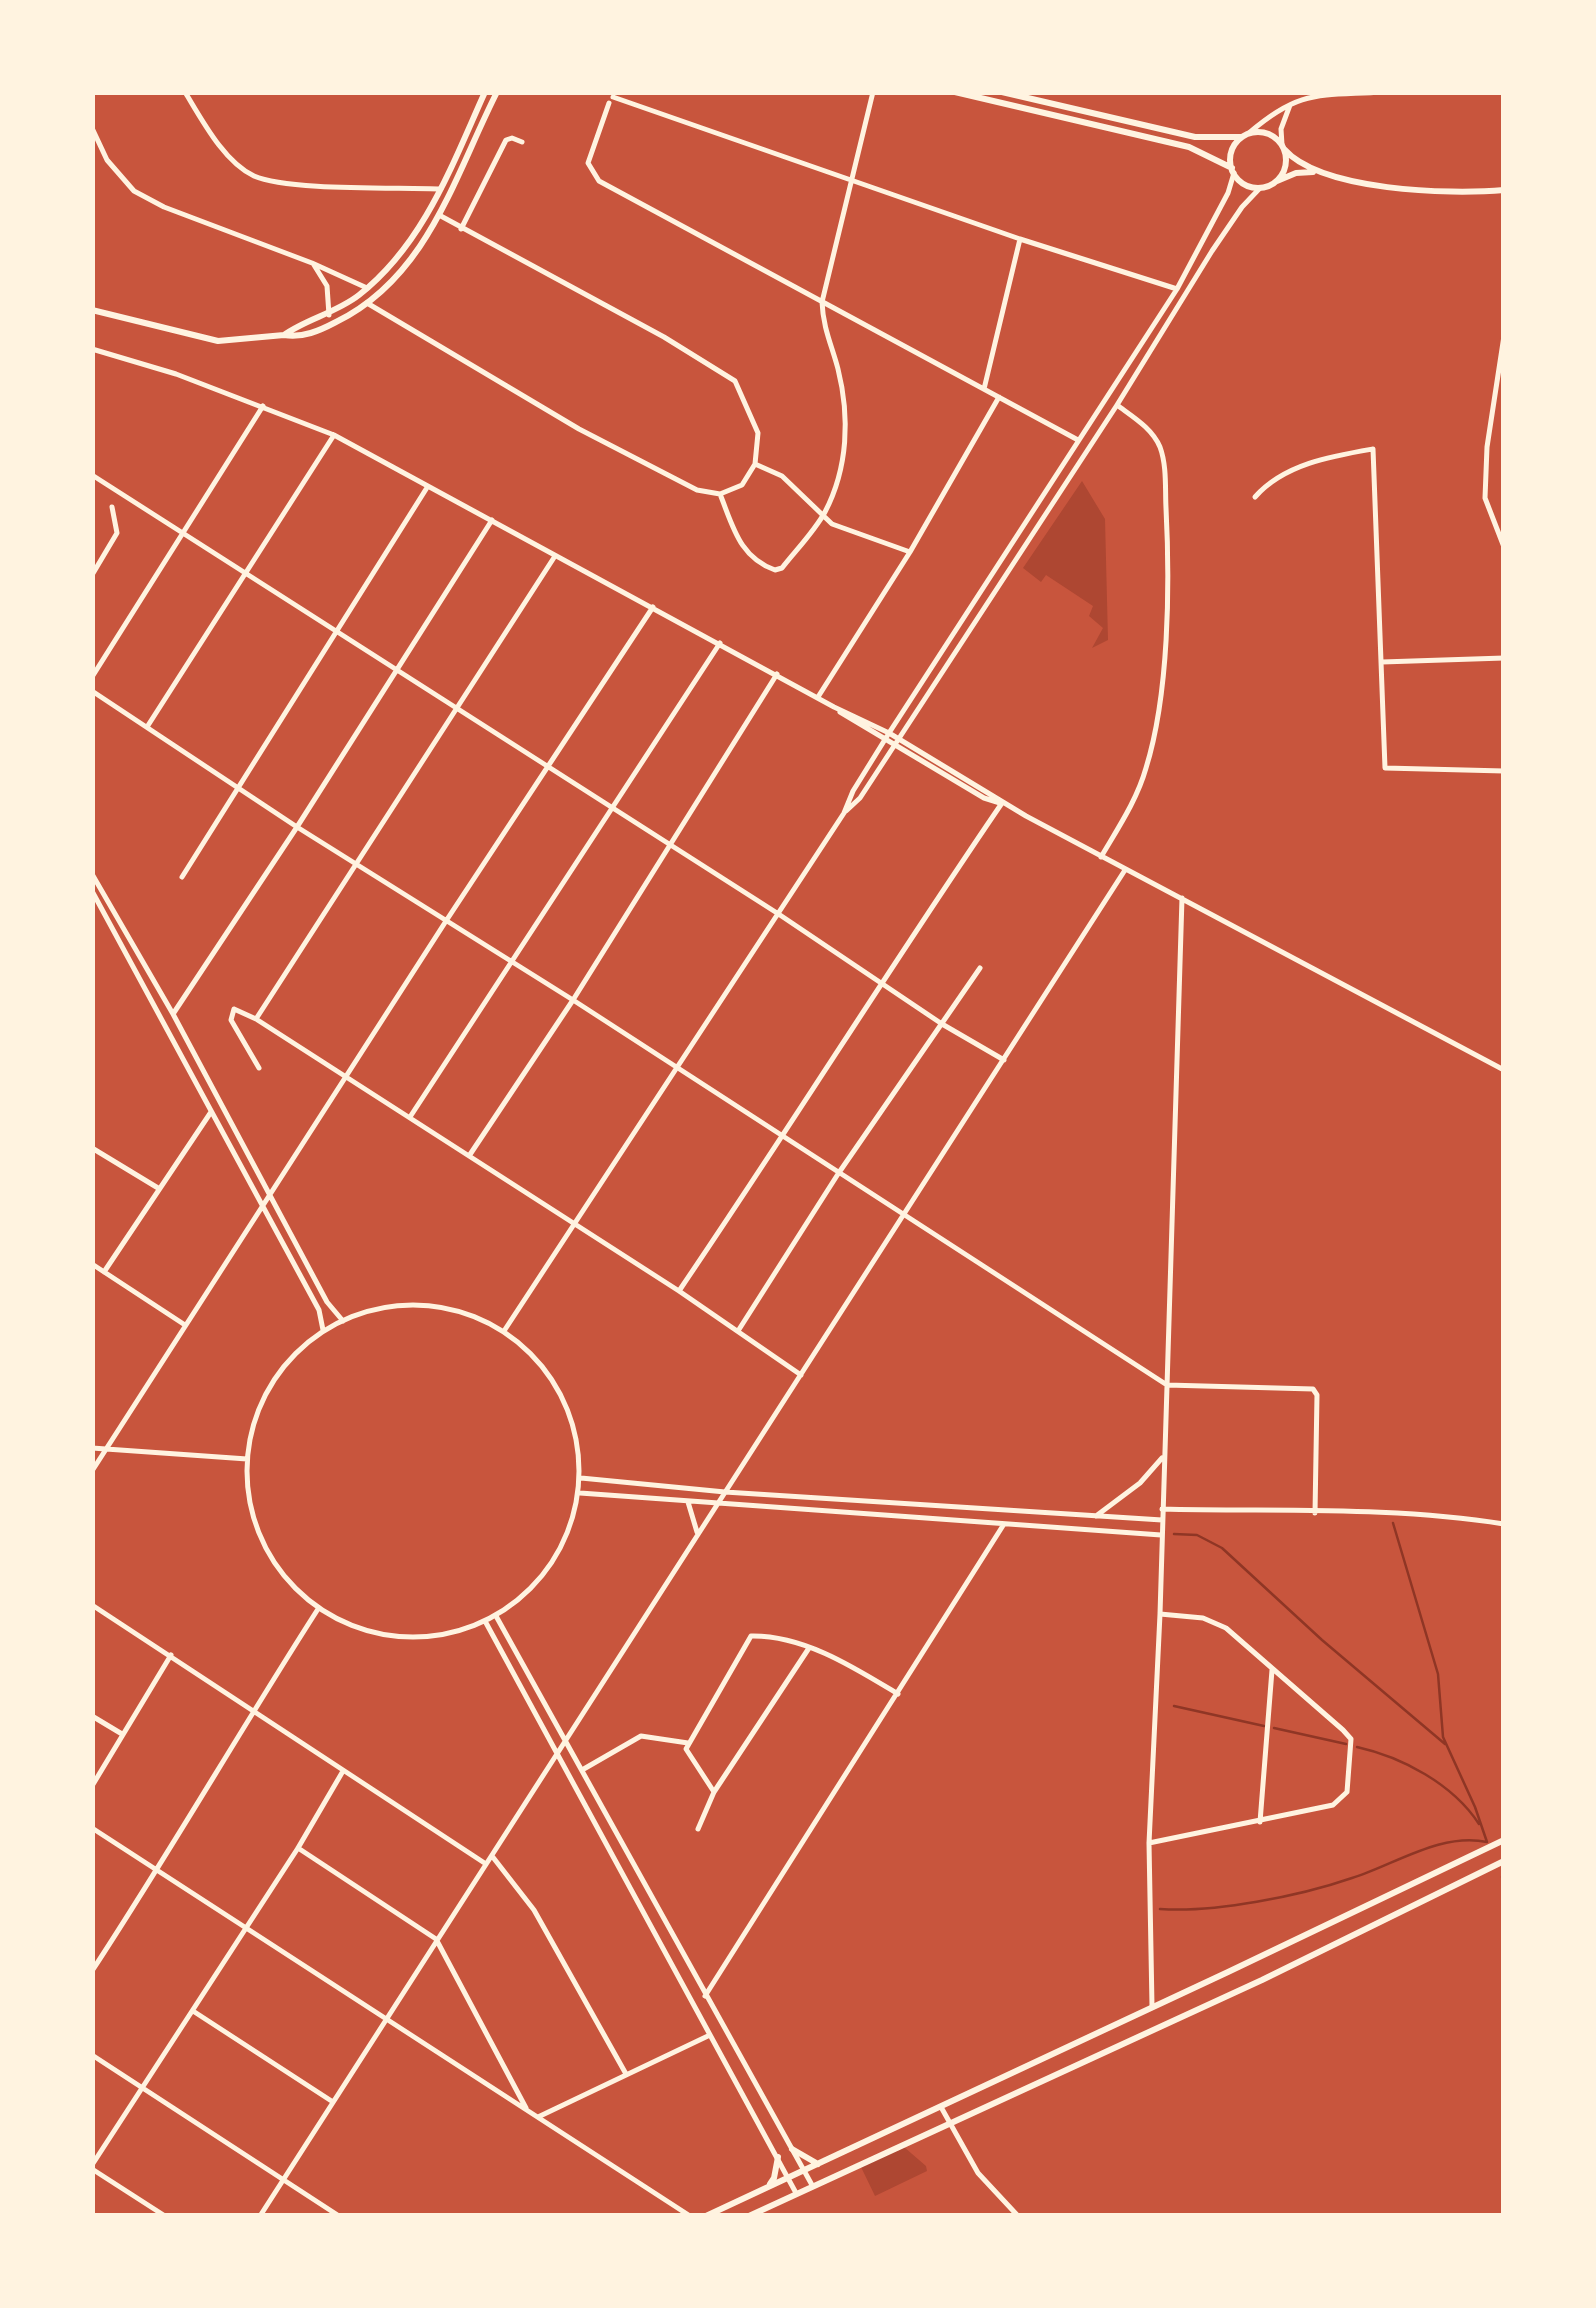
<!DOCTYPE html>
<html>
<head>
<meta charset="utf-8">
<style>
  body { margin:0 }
  #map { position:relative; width:1596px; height:2308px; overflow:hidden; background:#c8553d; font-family:Figtree,sans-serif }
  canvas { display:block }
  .frame { position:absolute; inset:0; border:95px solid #fff3e0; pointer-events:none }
</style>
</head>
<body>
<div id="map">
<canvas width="1596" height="2308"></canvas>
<div class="frame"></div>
</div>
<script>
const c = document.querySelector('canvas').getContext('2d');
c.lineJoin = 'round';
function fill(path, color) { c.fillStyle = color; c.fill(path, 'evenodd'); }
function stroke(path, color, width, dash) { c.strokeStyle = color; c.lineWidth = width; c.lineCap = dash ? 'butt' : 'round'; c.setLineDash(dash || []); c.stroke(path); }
fill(new Path2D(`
  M1082,481L1105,519L1108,640L1092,648L1103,628L1089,616L1093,606L1046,575L1041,582L1023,568Z
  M904,2147L926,2166L927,2171L875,2196L861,2167Z`), '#ae4732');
stroke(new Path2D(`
  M1174,1534L1197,1535L1222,1548L1322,1640L1445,1744
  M1174,1706L1264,1726
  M1274,1728L1346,1744
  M1357,1747C1402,1757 1453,1784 1479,1824
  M1502,1877L1504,1880
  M1160,1909C1214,1913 1300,1896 1352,1878C1394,1865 1441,1832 1487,1842L1475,1807L1443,1737L1438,1674L1393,1523`), '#8f3625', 2.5);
stroke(new Path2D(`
  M185,92C202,120 224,162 254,176C288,191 399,187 441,189
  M613,97L1020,239L1177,289
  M609,103L588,163L599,181L1078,440
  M92,128L107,160L134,191L164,207L312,263L367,288
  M1249,133C1300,89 1319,96 1382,92
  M1282,145L1281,129L1290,105
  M461,229L506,140L512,138L522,142
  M314,265L327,286L329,315
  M367,303L579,429L697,490L720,494L742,485L755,464L758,433L735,381L664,337L439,215
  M1504,336L1487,447L1485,498L1504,547
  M92,349L176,374L334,435L834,707L889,733L1026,816L1504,1070
  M984,389L1020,239
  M755,464L782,476L832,524L910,552
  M92,475L777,913L942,1024L1004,1060
  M720,494C733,526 739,557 775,570L782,568C796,550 814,532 825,512C848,468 850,417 838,369C832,346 823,328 822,302L873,92
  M1255,497C1284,464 1332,456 1373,449L1385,768L1504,771
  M92,575L117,533L112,507
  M1382,662L1504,658
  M92,677L263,406
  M92,691L297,827L573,1000L1167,1385L1313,1389L1317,1395L1315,1513
  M818,697L910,552L999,397
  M840,712L984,798L1000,803
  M147,727L334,435
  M846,811L860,798L1117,405L1212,251L1242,207L1260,188
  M1101,857C1118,828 1137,800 1146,768C1169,694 1170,586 1166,508C1165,489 1167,466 1160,447C1152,428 1133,417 1117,405
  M92,874L173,1014L327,1302L343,1321
  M182,877L428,486
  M92,891L319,1310L323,1330
  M173,1014L297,827L492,520
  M256,1019L555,556
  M259,1068L231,1020L234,1009L256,1019L679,1291L801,1375
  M410,1117L720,643
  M92,1148L158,1188
  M469,1156L573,1000L777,674
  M92,1264L185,1325
  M104,1272L211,1112
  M679,1291C789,1129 892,964 1002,803
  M247 1471a166 166 0 1 1 332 0a166 166 0 1 1-332 0Z
  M504,1331L844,813L853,791L889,733L1177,289L1228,193L1234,173
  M738,1331L838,1174L980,968
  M92,1448L247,1459
  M92,1471L446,921L653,607
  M581,1478L725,1492L1162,1520
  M580,1493L1161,1535
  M688,1502L697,1532
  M1162,1509C1276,1512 1391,1506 1504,1524
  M1096,1516L1140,1483L1162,1458
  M92,1605L486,1864
  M496,1616L812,2185
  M485,1621L796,2193
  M809,1648L714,1792L686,1749L751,1636C804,1635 855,1668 898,1694
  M92,1716L122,1734
  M582,1770L641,1736L688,1743
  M92,1786L171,1655
  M1260,1822L1272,1670
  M92,1828L690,2216
  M698,1829L714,1792
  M1149,1843L1333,1805L1347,1792L1351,1739L1343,1730L1226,1628L1203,1618L1160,1614
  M298,1848L436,1939L526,2108
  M492,1856L534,1910L626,2074
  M92,1971C170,1852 241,1729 318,1609
  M705,1996L1004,1524
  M1152,2006L1149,1843L1160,1614L1182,898
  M193,2011L333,2102
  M92,2055L339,2216
  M941,2107L978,2173L1018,2216
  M538,2117L710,2035
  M92,2165L298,1848L343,1771
  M92,2169L165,2216
  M260,2216L1125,870`), '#fff3e0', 5);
stroke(new Path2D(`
  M955,92L1189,147L1232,168
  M1002,92L1195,137H1242
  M1230 160a28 28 0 1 1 56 0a28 28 0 1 1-56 0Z
  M1284,149C1321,191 1449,195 1504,190
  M1277,181L1296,173L1313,172
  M92,310L218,341L284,335C303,338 319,331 336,322C428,277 454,177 497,92
  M284,335C306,319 336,313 359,295C424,244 452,165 485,92`), '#fff3e0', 6);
stroke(new Path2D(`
  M792,2149L818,2164
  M770,2184L774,2178L778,2157
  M706,2216L1228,1972L1504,1840
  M749,2216L1262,1980L1504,1861`), '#fff3e0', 6);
</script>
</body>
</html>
